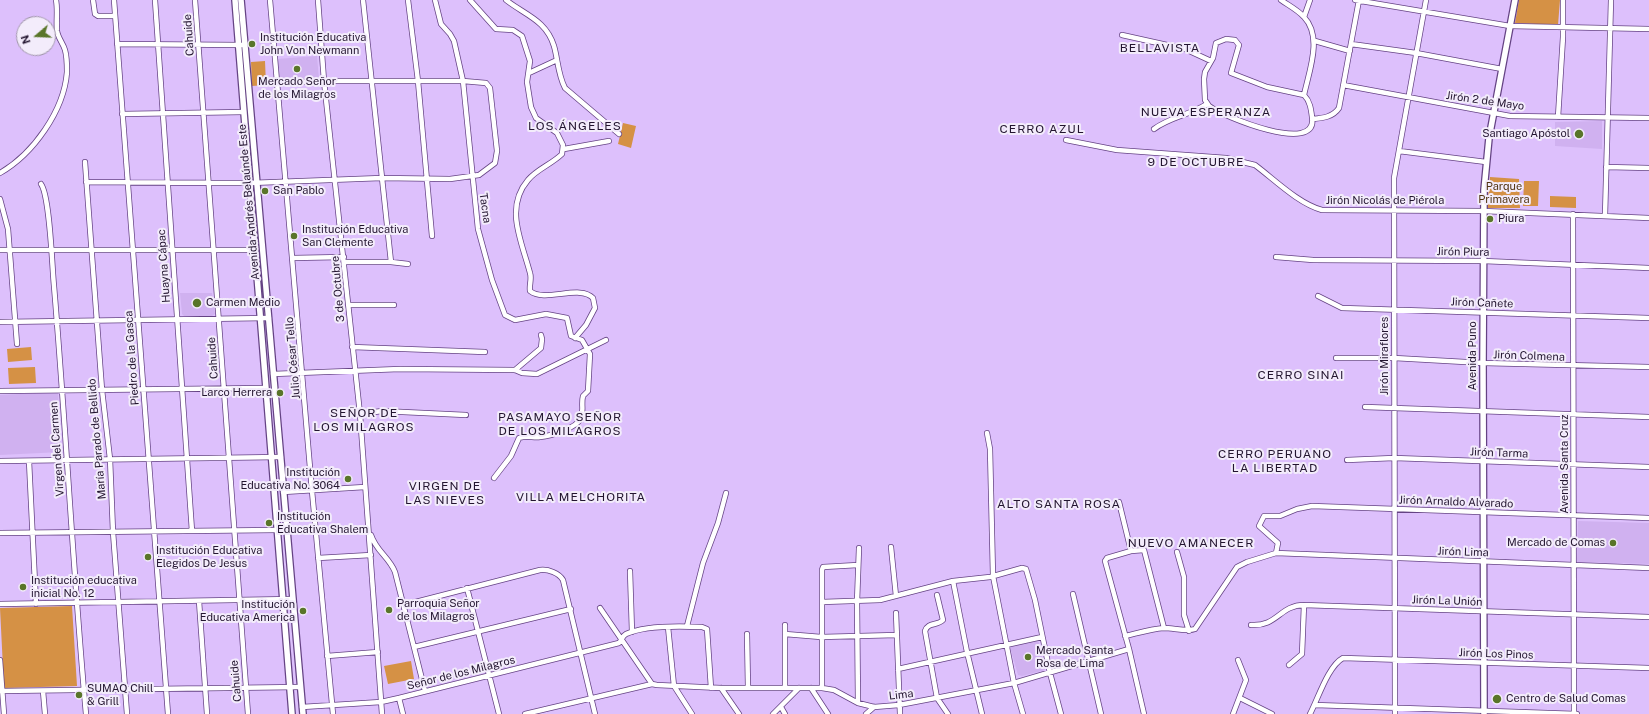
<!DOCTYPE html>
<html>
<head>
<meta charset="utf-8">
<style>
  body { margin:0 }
  #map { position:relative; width:1649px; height:714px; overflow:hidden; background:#ddc0fc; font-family:"Public Sans",sans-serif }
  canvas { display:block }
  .north { position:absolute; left:16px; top:16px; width:40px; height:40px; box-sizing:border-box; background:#f3ecfb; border:1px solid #a096aa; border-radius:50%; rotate:251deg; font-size:11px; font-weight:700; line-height:16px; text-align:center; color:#231530 }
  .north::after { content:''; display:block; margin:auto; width:14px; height:18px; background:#597529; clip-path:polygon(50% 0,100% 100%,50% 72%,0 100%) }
</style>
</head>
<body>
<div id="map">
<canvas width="1649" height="714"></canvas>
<div class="north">N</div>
</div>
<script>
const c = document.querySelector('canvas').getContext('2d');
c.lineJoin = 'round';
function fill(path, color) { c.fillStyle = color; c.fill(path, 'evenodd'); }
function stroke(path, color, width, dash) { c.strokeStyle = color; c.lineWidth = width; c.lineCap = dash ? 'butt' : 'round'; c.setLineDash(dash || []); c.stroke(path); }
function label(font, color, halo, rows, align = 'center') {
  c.font = font + ' "Public Sans",sans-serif'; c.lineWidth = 4; c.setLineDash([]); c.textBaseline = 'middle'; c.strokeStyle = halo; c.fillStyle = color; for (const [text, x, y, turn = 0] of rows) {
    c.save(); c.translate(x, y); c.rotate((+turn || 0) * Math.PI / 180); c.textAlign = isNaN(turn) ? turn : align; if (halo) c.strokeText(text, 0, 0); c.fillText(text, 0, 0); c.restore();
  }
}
fill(new Path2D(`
  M317,56L319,79L278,81L276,59Z
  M1602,121V149L1555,146V122Z
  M180,293H212L215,314L212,316H184L182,314Z
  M58,392L61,452L0,455V395Z
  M1578,521L1649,523V564L1577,562Z
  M1038,639L1045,670L1022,676L1018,675L1010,647Z`), '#d0b1f0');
fill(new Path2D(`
  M1519,0H1560L1558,25L1515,23Z
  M265,61L266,85L252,86L251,62Z
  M623,123L636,126L631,148L618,144Z
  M1490,177L1519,179L1520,208H1487Z
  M1524,181H1539L1538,206H1523Z
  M1550,196L1576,197V208L1550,207Z
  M31,347L32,360L8,362L7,349Z
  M35,367L36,383L9,384L8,368Z
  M72,606L77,686L4,688L0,608Z
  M411,661L414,679L388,684L384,666Z`), '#d59145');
const minor = new Path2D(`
  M93,0L95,14L98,16H115
  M114,0L168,714
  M155,0L192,531
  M195,0L248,714
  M270,0L312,491L333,714
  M318,0L324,81L360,414L382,714
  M363,0L391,262
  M408,0L418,81L432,236
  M435,0L441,24L450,34L454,41L463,81L478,229L492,280L505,315L515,320L546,314L567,318L571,336L582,340L590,354L588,391L583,396C581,404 584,411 581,418C577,428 551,436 540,437C533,438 527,435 519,438L511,456L494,478
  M470,0L496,29L513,30L522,36L530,61L527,82L531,107L536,118L557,133L563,145L562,154C552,164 537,169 528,180C504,208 522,242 530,273C532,279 529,285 530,291C545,303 580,284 593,298L595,308L586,325L575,338
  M506,0C525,15 546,20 554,46C558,60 558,75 565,88L619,134
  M1281,0C1288,5 1298,10 1304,17C1323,37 1309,71 1304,95
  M1355,0L1510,26L1649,29
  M1304,17L1310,0
  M1122,35L1185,49L1211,61
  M1226,39L1235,40L1239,45L1231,73L1267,87L1304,95C1310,101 1311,109 1312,117C1319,156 1222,116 1209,106L1205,100L1204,79L1205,72L1213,58L1216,43Z
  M1315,41L1350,51
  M117,44L242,45
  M1351,44L1416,53L1502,69
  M529,73L557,60
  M1343,85L1510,116L1649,118
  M122,114L244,112
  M1558,117L1563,37V0
  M1313,119C1323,118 1333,117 1339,108L1359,0
  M1154,129C1170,117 1190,115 1207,104
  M1066,140L1117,150L1226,158L1255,165C1275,180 1299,204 1322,210L1483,211L1649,218
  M564,149L609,141
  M1399,151L1486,162
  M85,162L102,390L110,459L113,532L127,714
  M1606,167L1649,168
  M0,173C33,154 64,111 67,72C67,65 67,57 65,50C63,43 58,38 57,31C56,20 58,10 56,0
  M86,182L250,183L382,178L450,179L479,175L495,163L497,151L490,88L486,83L463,81H324L278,83
  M41,184C50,196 52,267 54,286C66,428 73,571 86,714
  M0,199L8,229L17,344
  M1573,214L1574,714
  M1605,216L1611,0
  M0,250H255
  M1276,257L1313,260L1483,261L1649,268
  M293,258L344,257
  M344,262H391L408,264
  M1318,296L1342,308L1649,318
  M348,305H394
  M0,322L269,318
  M352,347L485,352
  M1336,358H1394L1483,363L1649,367
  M515,370L541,348L542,339L541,335
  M273,374L400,369L515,370L522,373L537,374L606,340
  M0,391L266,388
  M1365,407L1649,417
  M360,414L382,411L466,415
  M987,433L990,449L993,576L1014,683L1023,714
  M1347,460L1394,458L1649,467
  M0,461L281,457
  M29,461L36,604
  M283,492L365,487
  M1119,502L1131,551
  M0,533L277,530
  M371,535C376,551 389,557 395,572L425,691
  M891,547L896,596
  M1177,552L1184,577V615L1189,631
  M1276,553L1278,543L1259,526L1264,516H1280L1297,509L1312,506L1649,518
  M318,558L371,555
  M630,571L632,632
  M953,581L967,652L982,714
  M467,588L499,714
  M1073,594L1101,714
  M937,595L943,620C937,626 928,622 925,631L937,698L948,714
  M199,601L207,714
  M822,602L880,600L953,581L990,577L1022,568L1026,569L1035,600L1050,673L1061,714
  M0,604L293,599
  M404,605L540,570C548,569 559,573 563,580L595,714
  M600,608L652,684
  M896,613L900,714
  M785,625V688
  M1251,625C1277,627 1280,605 1304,605L1649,617
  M687,626L703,563L718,523L726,493
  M668,627L674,686L692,714
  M747,634L748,688
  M785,634L821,637L897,635
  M1125,636C1138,633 1151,629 1164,628C1173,628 1188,632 1195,629L1237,567L1247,562L1276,553L1649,568
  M414,647L571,609
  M327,656L378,652
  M0,660L4,714
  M1289,665L1302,654L1304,605
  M898,669L1042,637
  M721,688L739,714
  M811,688L828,714
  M822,688V570L823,567L858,565
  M0,691L300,687
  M43,691L45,714
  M399,698L403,714
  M1240,698L1272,714
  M858,703L857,602L859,548
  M1315,705L1577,714
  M302,707L381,702L399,698L619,643C622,640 622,636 626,634C645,625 682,626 702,627L707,629L711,688
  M781,707L785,714
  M525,714L652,684L657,685L721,688H822L834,690L858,703L874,707L899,705L1014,683L1129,649
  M773,714L799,688
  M866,714L874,707
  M1144,714L1129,649L1105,561L1107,558L1131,551L1144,550L1164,628
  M1233,714L1246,680L1238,660
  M1310,714C1318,699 1328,666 1343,658L1649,668
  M1395,714L1394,178L1426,0`);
const tertiary = new Path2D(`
  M235,0L292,714
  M241,0L303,714
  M1484,714L1483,363L1484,190L1489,138L1515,0`);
stroke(minor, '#654384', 6);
stroke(tertiary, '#654384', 8);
stroke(minor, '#fff', 4.5);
stroke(tertiary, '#fff', 5.5);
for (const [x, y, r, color] of [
  [252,44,4,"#597529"],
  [297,69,4,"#597529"],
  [1579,134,5,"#597529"],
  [265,191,4,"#597529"],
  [1490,219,4,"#597529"],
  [294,236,4,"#597529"],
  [197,303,5,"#597529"],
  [280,393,4,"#597529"],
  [348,479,4,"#597529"],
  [269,523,4,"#597529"],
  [1613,543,4,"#597529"],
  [148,557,4,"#597529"],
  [23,587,4,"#597529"],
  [389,610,4,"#597529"],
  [303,611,4,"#597529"],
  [1028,657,4,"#597529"],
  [79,695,4,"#597529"],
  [1497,699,5,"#597529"]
]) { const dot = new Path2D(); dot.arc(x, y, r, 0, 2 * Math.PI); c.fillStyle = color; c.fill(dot); stroke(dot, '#f3ecfb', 1.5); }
label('11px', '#231530', '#f3ecfb', [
  ["Cahuide",189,35,-94],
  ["Jirón 2 de Mayo",1485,101,8],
  ["Jirón Nicolás de Piérola",1385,201],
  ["Avenida Andrés Belaúnde Este",249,202,-95],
  ["Tacna",485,208,82],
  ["Jirón Piura",1463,252,1],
  ["Huayna Cápac",164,266,-94],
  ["3 de Octubre",338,289,-95],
  ["Jirón Cañete",1482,303,2],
  ["Jirón Miraflores",1385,356,-90],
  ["Avenida Puno",1473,356,-90],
  ["Jirón Colmena",1529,356,2],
  ["Piedro de la Gasca",132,358,-94],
  ["Cahuide",213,358,-94],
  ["Julio César Tello",293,358,-95],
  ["María Parado de Bellido",97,439,-95],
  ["Virgen del Carmen",57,449,-94],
  ["Jirón Tarma",1499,453,2],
  ["Avenida Santa Cruz",1565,464,-90],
  ["Jirón Arnaldo Alvarado",1456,502,2],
  ["Jirón Lima",1463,552,2],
  ["Jirón La Unión",1447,601,2],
  ["Jirón Los Pinos",1496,654,2],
  ["Señor de los Milagros",461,673,-14],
  ["Cahuide",236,681,-95],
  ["Lima",901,695,-7]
]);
label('11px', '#231530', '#f3ecfb', [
  ["Institución Educativa",260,38],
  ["John Von Newmann",260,51],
  ["Mercado Señor",297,82,"center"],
  ["de los Milagros",297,95,"center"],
  ["Santiago Apóstol",1570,134,"right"],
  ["San Pablo",273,191],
  ["Piura",1498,219],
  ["Institución Educativa",302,230],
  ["San Clemente",302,243],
  ["Carmen Medio",206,303],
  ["Larco Herrera",272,393,"right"],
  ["Institución",340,473,"right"],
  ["Educativa No. 3064",340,486,"right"],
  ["Institución",277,517],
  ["Educativa Shalem",277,530],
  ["Mercado de Comas",1605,543,"right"],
  ["Institución Educativa",156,551],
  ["Elegidos De Jesus",156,564],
  ["Institución educativa",31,581],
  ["inicial No. 12",31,594],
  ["Parroquia Señor",397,604],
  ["de los Milagros",397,617],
  ["Institución",295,605,"right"],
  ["Educativa America",295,618,"right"],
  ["Mercado Santa",1036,651],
  ["Rosa de Lima",1036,664],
  ["SUMAQ Chill",87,689],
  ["& Grill",87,702],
  ["Centro de Salud Comas",1506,699]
], 'left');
label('11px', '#513412', '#f3ecfb', [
  ["Parque",1504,187],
  ["Primavera",1504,200]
]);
c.letterSpacing = '1px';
label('12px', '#231530', '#f3ecfb', [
  ["BELLAVISTA",1160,48],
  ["NUEVA ESPERANZA",1206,112],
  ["LOS ÁNGELES",575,126],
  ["CERRO AZUL",1042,129],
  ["9 DE OCTUBRE",1196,162],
  ["CERRO SINAI",1301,375],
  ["SEÑOR DE",364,413],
  ["LOS MILAGROS",364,427],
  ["PASAMAYO SEÑOR",560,417],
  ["DE LOS MILAGROS",560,431],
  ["CERRO PERUANO",1275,454],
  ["LA LIBERTAD",1275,468],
  ["VIRGEN DE",445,486],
  ["LAS NIEVES",445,500],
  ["VILLA MELCHORITA",581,497],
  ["ALTO SANTA ROSA",1059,504],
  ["NUEVO AMANECER",1191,543]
]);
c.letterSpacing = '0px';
</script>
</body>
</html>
